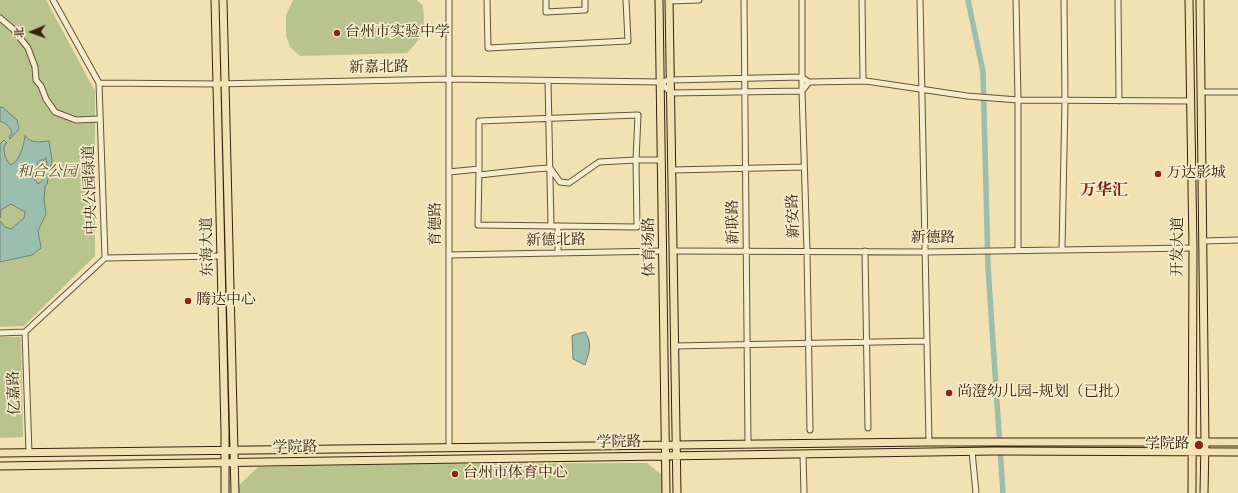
<!DOCTYPE html>
<html>
<head>
<meta charset="utf-8">
<style>
  body { margin:0 }
  #map { position:relative; width:1238px; height:493px; overflow:hidden; background:#f1e1b3; font-family:Cardo,"Noto Serif SC",serif }
  canvas { display:block }
  .north { position:absolute; left:12px; top:12px; width:40px; height:40px; -webkit-text-stroke:3px #f6ecce; paint-order:stroke; rotate:268deg; font-size:11px; font-weight:700; line-height:16px; text-align:center; color:#39220e }
  .north::after { content:''; display:block; margin:auto; width:14px; height:18px; background:#39220e; clip-path:polygon(50% 0,100% 100%,50% 72%,0 100%) }
</style>
</head>
<body>
<div id="map">
<canvas width="1238" height="493"></canvas>
<div class="north">北</div>
</div>
<script>
const c = document.querySelector('canvas').getContext('2d');
c.lineJoin = 'round';
function fill(path, color) { c.fillStyle = color; c.fill(path, 'evenodd'); }
function stroke(path, color, width, dash) { c.strokeStyle = color; c.lineWidth = width; c.lineCap = dash ? 'butt' : 'round'; c.setLineDash(dash || []); c.stroke(path); }
function label(font, color, halo, rows, align = 'center') {
  c.font = font + ' Cardo,"Noto Serif SC",serif'; c.lineWidth = 3.5; c.setLineDash([]); c.textBaseline = 'middle'; c.strokeStyle = halo; c.fillStyle = color; for (const [text, x, y, turn = 0] of rows) {
    c.save(); c.translate(x, y); c.rotate((+turn || 0) * Math.PI / 180); c.textAlign = isNaN(turn) ? turn : align; if (halo) c.strokeText(text, 0, 0); c.fillText(text, 0, 0); c.restore();
  }
}
fill(new Path2D(`
  M0,0H46L95,91V256L24,326L0,327Z
  M293,0H417L423,6C425,30 425,35 407,53L300,56L290,47L286,35V15Z
  M0,337H21L23,437L0,438Z
  M647,463L669,481L670,493H238V486L258,467L406,464Z`), '#b9c38d');
const water = new Path2D(`
  M2,107L17,120L19,129L10,139L9,136L12,134C11,127 6,123 0,121V108Z
  M25,136C32,144 39,142 49,141L52,160L47,184L45,187L44,199L46,214L38,231L41,248L32,255L0,262V221L5,227L11,229L24,218L25,212L11,204L1,210L0,218V144L4,140L7,143L4,146C4,154 5,160 11,165C21,159 23,147 25,136ZM46,158C49,166 44,172 43,180L38,184L32,176L38,167L37,164L40,160H44Z
  M585,332C593,343 589,353 585,365L573,359L572,336Z`);
fill(water, '#9bbeae');
stroke(water, '#74806e', 1);
stroke(new Path2D(`
  M968,0L983,72L988,267L1003,493`), '#9bbeae', 5.5);
const minor = new Path2D(`
  M449,0V448
  M487,0L488,48L628,41L626,0
  M546,0V12L585,10V0
  M744,0L748,444
  M802,0V91L807,251L810,430
  M862,0L863,81
  M920,0L929,442
  M1016,0L1018,100V250
  M1118,0L1119,101
  M669,1L699,0
  M0,18L13,29L28,48L35,67L36,80L41,86L46,99L55,112L76,120L100,119
  M548,81L551,226
  M660,82L671,93L802,91L809,82
  M99,83L217,84L449,79L660,82L671,80L801,77L809,82L866,81L967,96L1018,100L1190,101
  M1201,92H1238
  M672,170L804,167
  M449,172L479,169L478,225L637,227L636,160H661
  M479,175L534,169L550,168L560,182L569,183L599,162L636,160L638,115L479,121V169
  M558,226V253
  M1204,241L1238,240
  M1062,250L1065,100L1064,0
  M673,251L925,252L1193,248
  M865,251L868,428
  M449,255L663,251
  M105,258L221,256
  M25,332L29,453
  M0,333L25,332L105,258L99,83L53,0
  M675,346L927,341
  M972,451L976,493
  M803,454L804,493`);
const major = new Path2D(`
  M215,0L225,432V493
  M223,0L235,493
  M659,0L666,493
  M669,0L677,493
  M1189,0L1193,248L1192,493
  M1200,0L1205,443L1204,493
  M0,453L929,442H1238
  M0,466L995,451L1238,452`);
stroke(minor, '#675237', 7);
stroke(major, '#39220e', 9);
stroke(minor, '#f6ecce', 5);
stroke(major, '#f1e1b3', 7);
for (const [x, y, r, color] of [
  [337,33,4,"#8f2418"],
  [1158,174,4,"#8f2418"],
  [188,301,4,"#8f2418"],
  [949,393,4,"#8f2418"],
  [1199,445,5,"#8f2418"],
  [455,474,4,"#8f2418"]
]) { const dot = new Path2D(); dot.arc(x, y, r, 0, 2 * Math.PI); c.fillStyle = color; c.fill(dot); stroke(dot, '#f6ecce', 1.5); }
label('15px', '#39220e', '#f6ecce', [
  ["台州市实验中学",345,33],
  ["万达影城",1166,174],
  ["腾达中心",196,301],
  ["尚澄幼儿园-规划（已批）",957,393],
  ["学院路",1190,445,"right"],
  ["台州市体育中心",463,474]
], 'left');
label('15px', '#39220e', '#f6ecce', [
  ["新嘉北路",379,68,-1],
  ["中央公园绿道",91,190,-92],
  ["新安路",794,216,-92],
  ["新联路",734,222,-91],
  ["育德路",437,224,-90],
  ["新德路",933,239],
  ["新德北路",556,241,-1],
  ["东海大道",208,247,-91],
  ["体育场路",650,247,-91],
  ["开发大道",1179,247,-90],
  ["亿嘉路",15,393,-92],
  ["学院路",619,443,-1],
  ["学院路",295,448,-1]
]);
label('italic 15px', '#594a2e', '#f6ecce', [
  ["和合公园",47,173]
]);
label('bold 16px', '#7a1f14', '#f6ecce', [
  ["万华汇",1104,191]
]);
</script>
</body>
</html>
